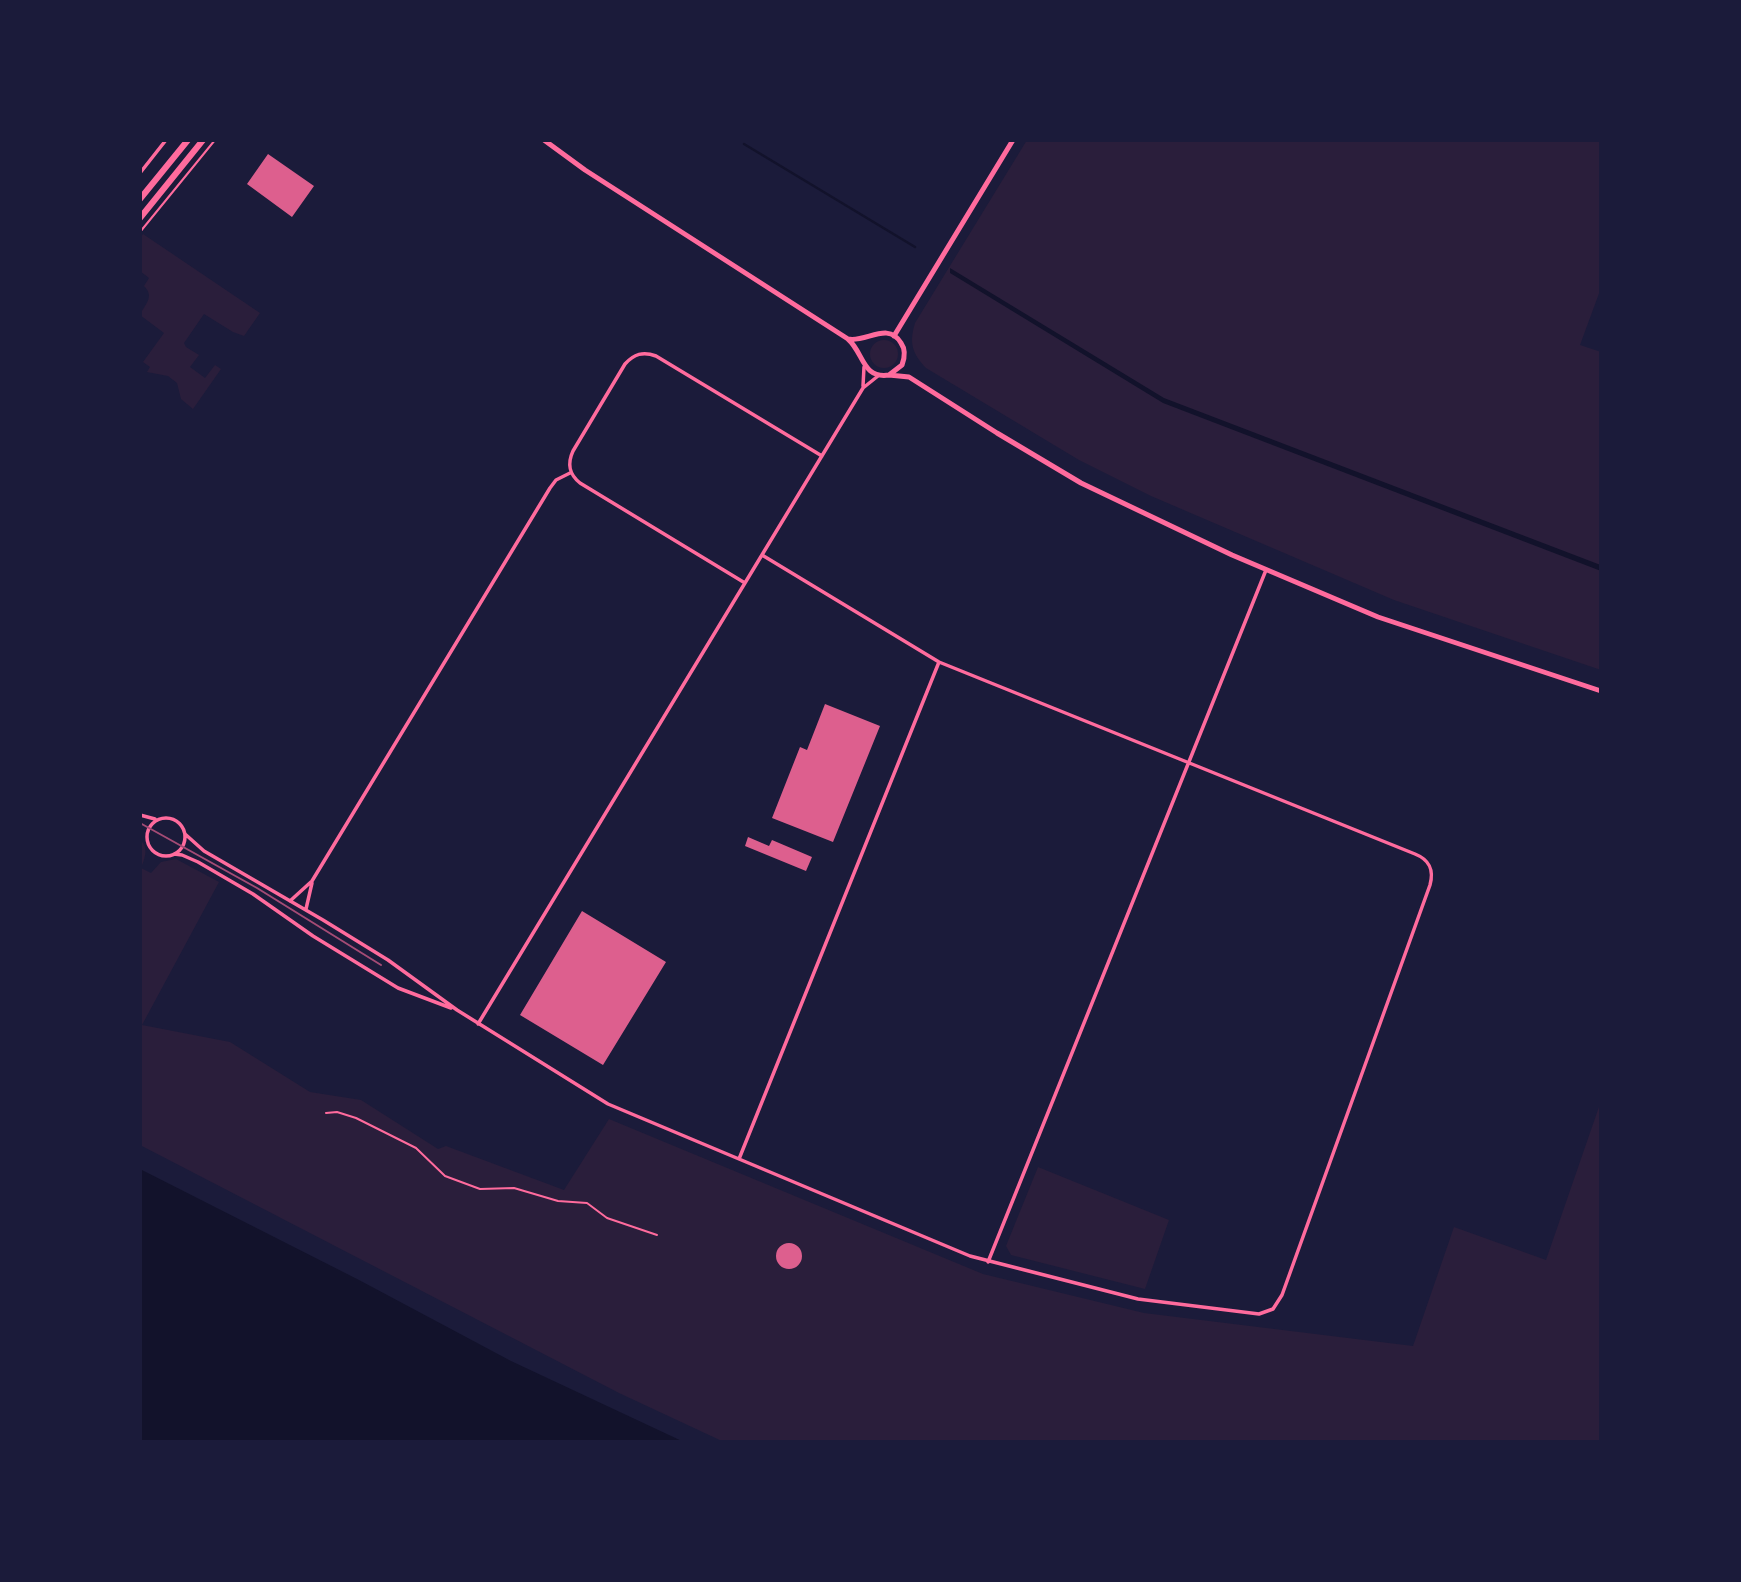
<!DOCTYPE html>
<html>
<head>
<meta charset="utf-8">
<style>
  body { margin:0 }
  #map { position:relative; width:1741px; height:1582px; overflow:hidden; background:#1b1b3a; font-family:"Public Sans",sans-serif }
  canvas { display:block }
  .frame { position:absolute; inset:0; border:142px solid #1b1b3a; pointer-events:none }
</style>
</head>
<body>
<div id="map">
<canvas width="1741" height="1582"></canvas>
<div class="frame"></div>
</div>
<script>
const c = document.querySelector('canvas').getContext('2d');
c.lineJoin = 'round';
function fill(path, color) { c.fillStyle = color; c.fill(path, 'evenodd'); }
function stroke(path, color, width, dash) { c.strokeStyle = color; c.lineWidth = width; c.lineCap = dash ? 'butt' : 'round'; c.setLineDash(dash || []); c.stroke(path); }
fill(new Path2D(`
  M1027,140H1601V288L1580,345L1601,352V670L1394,600L1151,496L1079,460L926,368C912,353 909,343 915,323Z
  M143,234L260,313L244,336L233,332L204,314L184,343L186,347L199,355L190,367L205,378L215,365L221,369L193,409L181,399L177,383L168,376L147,372L150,367L143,362L164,333L140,315C145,304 155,297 144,286L149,278L140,271V238Z
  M870 354a14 14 0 1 1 28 0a14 14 0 1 1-28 0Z
  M140,840C149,847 145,858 141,868L151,873L161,862L176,859L219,882L142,1025L230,1042L310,1092L361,1100L438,1149L446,1146L564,1190L609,1119L983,1274L1144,1313L1413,1346L1454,1227L1546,1260L1601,1101V1442H724L619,1393L140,1145Z
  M1038,1167L1169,1220L1145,1289L1011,1255L1006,1246Z`), '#2a1e3b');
fill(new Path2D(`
  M950,268L1164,398L1598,564L1601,565V571L1163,403L950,273Z
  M140,1169L359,1280L511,1361L684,1442H140Z`), '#12122b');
stroke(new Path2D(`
  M744,144L915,247`), '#12122b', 2.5);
fill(new Path2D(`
  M268,154L314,186L292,217L247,184Z
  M825,704L880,726L833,842L772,818L800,747L807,750Z
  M748,837L769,846L772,840L812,857L806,871L745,846Z
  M582,911L666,962L603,1065L520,1015Z
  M776 1256a13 13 0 1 1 26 0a13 13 0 1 1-26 0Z`), '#dd5f8e');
stroke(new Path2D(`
  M140,232L215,140
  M326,1113L337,1112L356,1118L416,1148L445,1176L480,1189L514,1188L558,1201L587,1203L607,1218L657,1235`), '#ff6b9d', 2);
stroke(new Path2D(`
  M140,173L166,140
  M863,386L864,367
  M745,583L580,483C569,474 567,464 573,451L625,364C634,354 643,351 656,356L822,456
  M140,815L155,819
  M147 837a19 19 0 1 1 38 0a19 19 0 1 1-38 0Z
  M185,834L204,851L323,920L388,960L457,1010L608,1104L970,1256L1138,1299L1259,1314L1273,1309L1282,1295L1430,885C1434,870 1430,860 1415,854L939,662L762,555
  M174,854L182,855L198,862L253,894L313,936L398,988L451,1008
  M290,901L312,881L550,488L556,480L570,473
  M306,909L312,883
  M478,1024L863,388L878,376
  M739,1159L939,662
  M988,1262L1266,570`), '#ff6b9d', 3.5);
stroke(new Path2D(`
  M544,140L585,170L848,339C864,353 862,379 889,375L902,365C905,357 906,350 901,343C888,321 866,343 848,339
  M894,336L1013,140
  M889,375L909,377L997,433L1081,483L1232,555L1378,617L1601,691`), '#ff6b9d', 5);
stroke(new Path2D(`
  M140,199L188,140
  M140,218L203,140`), '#ff6b9d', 6);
stroke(new Path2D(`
  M140,823L257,888L381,965`), '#a44b75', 2);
</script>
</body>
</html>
